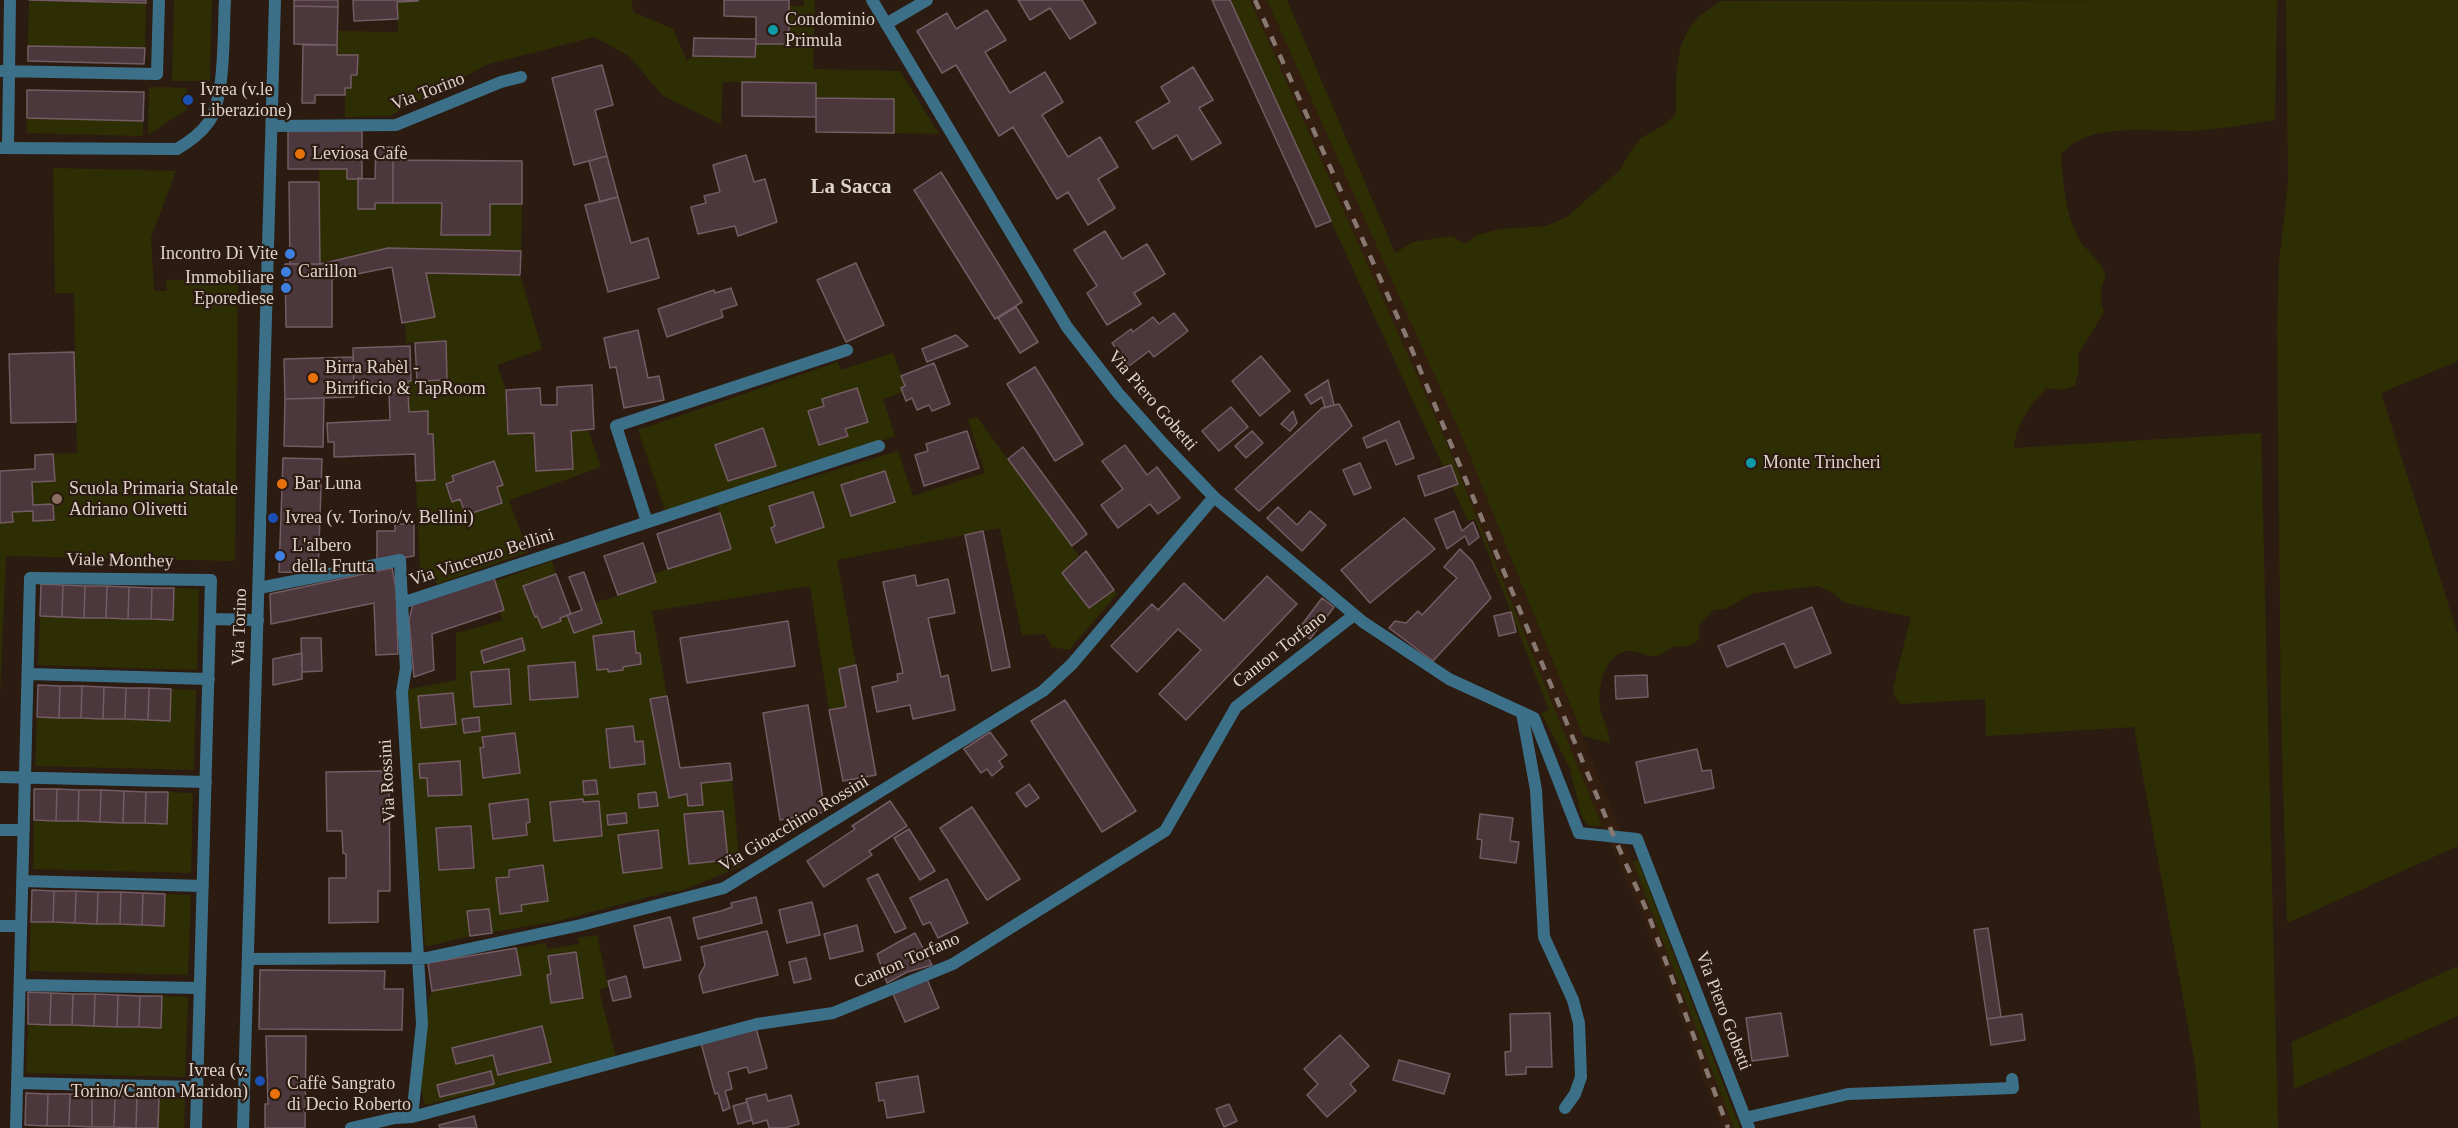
<!DOCTYPE html>
<html>
<head>
<meta charset="utf-8">
<style>
  body { margin:0 }
  canvas { display:block; background:#2b1b11 }
</style>
</head>
<body>
<canvas width="2458" height="1128"></canvas>
<script>
const c = document.querySelector('canvas').getContext('2d');
c.lineJoin = 'round';
function fill(path, color) { c.fillStyle = color; c.fill(path, 'evenodd'); }
function stroke(path, color, width, dash) { c.strokeStyle = color; c.lineWidth = width; c.lineCap = dash ? 'butt' : 'round'; c.setLineDash(dash || []); c.stroke(path); }
function label(font, color, halo, rows, align = 'center') {
  c.font = font + ' "Times New Roman",serif'; c.lineWidth = 4.5; c.setLineDash([]); c.textBaseline = 'middle'; c.strokeStyle = halo; c.fillStyle = color; for (const [text, x, y, turn = 0] of rows) {
    c.save(); c.translate(x, y); c.rotate((+turn || 0) * Math.PI / 180); c.textAlign = isNaN(turn) ? turn : align; if (halo) c.strokeText(text, 0, 0); c.fillText(text, 0, 0); c.restore();
  }
}
fill(new Path2D(`
  M1250,0H1267L1462,437L1653,912L1734,1128H1722L1643,917L1602,826L1446,441Z`), '#341e10');
fill(new Path2D(`
  M174,0H212L210,81H172Z
  M418,0H632L633,12L673,29L687,61L693,56L755,57L756,44H789V6H804V0H815L813,69L900,71L939,134L894,133V99L816,98V83L723,82L721,124L663,96L629,56L594,37L489,64L389,116L345,117V88H351V75L357,74L358,55H337V31L398,32L397,2Z
  M1230,0H1250L1446,441L1602,826C1579,830 1581,809 1576,793C1574,784 1571,779 1571,770L1541,713L1549,710L1475,519L1468,521Z
  M1267,0H1287L1395,253L1413,242L1452,236L1465,244L1477,235L1501,229L1546,226L1567,217L1620,170L1630,152L1641,138L1664,125L1676,114C1676,81 1673,38 1701,15C1707,10 1714,6 1721,1L2277,0L2275,120C2247,124 2217,130 2188,131C2151,132 2086,121 2061,155C2063,182 2066,224 2084,246C2092,256 2101,262 2106,275C2100,289 2099,297 2104,312L2078,355L2079,368L2075,386L2060,390L2047,388C2031,403 2016,425 2014,448L2261,433L2278,1128H2201L2195,1064L2134,727L1986,736L1985,699L1901,704L1895,698L1893,688L1911,617L1846,603L1833,593L1818,586L1753,593L1725,609L1714,610L1699,625V640C1684,649 1688,645 1673,647C1667,648 1663,655 1657,656C1647,657 1639,651 1629,651C1605,652 1597,686 1600,707C1602,719 1609,729 1610,743L1583,736L1462,437Z
  M2286,0H2458V361L2381,393L2458,635V846L2287,923L2281,716L2277,328L2279,263L2288,183Z
  M29,1L146,3L145,48L28,46Z
  M149,87L187,88V109L148,135Z
  M27,118L143,121V136L27,133Z
  M53,168L176,171L151,237L154,291H167L166,280L238,279L235,561L6,556L0,696V523L13,522L12,512L33,511L34,521L54,520L53,504L33,505L32,482L54,481L53,454L77,453L74,293H55Z
  M319,169H347V179L358,178V209H375V203H442V235H490V204H522L521,251L388,248L320,262Z
  M426,273L520,275L542,349L497,365L506,390L508,434L534,433L536,471L571,431L588,430L601,467L509,500L528,552L438,584L420,573L416,481L435,480L433,434H428L427,411L409,412L408,381L447,380L446,342L406,343L405,323L435,317Z
  M893,353L905,386L901,388L903,392L883,399L895,436L666,514L638,430L838,362L841,370Z
  M977,417L1079,556L1072,561L1074,564L1062,573L1088,608L1114,590L1117,594L1069,650L1052,647L1045,634L1022,635L1000,528L837,560L856,665L839,669L846,707L829,710L810,586L652,611L667,696L650,700L669,797L687,794L688,806L703,805L701,783L732,780L740,867L681,891L667,892L558,921L470,936L425,947L405,690L456,680V633L503,620L500,611L504,610L495,581L552,561L556,574L523,586L534,616L560,618L567,615L574,633L602,623L595,603L656,583L653,574L731,549L717,506L898,451L913,496L985,473L968,419Z
  M174,588L199,589L197,670L38,665L40,616L173,620Z
  M171,689L196,690L194,770L35,766L37,717L170,721Z
  M168,792L193,793L191,873L33,869L34,820L167,824Z
  M1638,860L1740,1128H1734L1633,862Z
  M165,894L191,895L188,975L29,971L31,922L164,926Z
  M597,935L608,987L599,990L616,1057L425,1105L420,1086L426,1006L432,991L521,975L516,948L546,943L547,949L579,944L578,938Z
  M2458,966V1016L2294,1089L2292,1042Z
  M162,996L188,997L185,1077L26,1073L28,1024L161,1028Z
  M159,1097H185L184,1128H158Z`), '#2e2e05');
const building = new Path2D(`
  M29,0H146V3Z
  M294,0H338V7L294,6Z
  M353,0H418V1L397,2L398,19L354,21Z
  M724,0H789V44H756V17L724,16Z
  M1018,0H1082L1096,23L1070,39L1050,8L1030,20Z
  M1212,0H1230L1331,221L1316,227Z
  M294,6L338,7L337,45L294,44Z
  M987,10L1006,40L985,52L1010,93L1045,72L1063,102L1042,115L1068,157L1100,137L1118,167L1098,179L1115,208L1088,225L1068,192L1057,199L1013,127L999,136L956,65L942,73L917,31L947,13L956,29Z
  M694,38L756,39L755,57L693,56Z
  M303,45H337V55H358L357,75H351V88H345V95H315V103H302Z
  M28,46L145,48L144,64L28,61Z
  M602,65L613,105L595,110L607,156L574,165L552,78Z
  M1193,67L1213,100L1199,108L1221,143L1192,160L1177,135L1153,149L1136,122L1170,102L1161,87Z
  M742,82L816,83V117L742,116Z
  M27,90L144,92L143,121L27,118Z
  M816,98L894,99V133L816,132Z
  M288,131H362V179H347V169H288Z
  M376,147H393V203H375V209H358V178L375,179Z
  M746,155L754,182L765,179L777,222L738,236L735,226L698,234L691,207L706,203L704,196L720,192L713,165Z
  M607,156L618,197L600,202L589,161Z
  M393,160L522,161V204H490V235H441L442,203H393Z
  M941,172L1022,302L995,319L914,190Z
  M289,182H319L320,264H290Z
  M618,197L631,243L648,238L659,278L608,292L585,205Z
  M1105,231L1122,259L1147,244L1165,274L1134,293L1141,304L1107,325L1087,293L1097,286L1074,250Z
  M388,248L521,251L520,275L426,273L435,317L402,323L392,267L332,279V327H286L285,264H320Z
  M856,263L884,325L846,342L817,280Z
  M731,288L737,305L721,310L723,317L667,337L658,309L714,290L715,293Z
  M1016,307L1038,342L1020,353L998,318Z
  M1174,313L1188,331L1154,357L1149,351L1129,366L1112,343L1131,329L1133,332L1153,317L1159,324Z
  M638,330L648,378L659,376L664,400L624,408L616,367L610,368L604,338Z
  M956,335L968,346L927,362L922,349Z
  M446,341L447,380L417,381L415,343Z
  M410,346L411,381H408V392L354,394L353,348Z
  M74,352L76,422L11,423L9,354Z
  M1261,356L1290,391L1260,416L1232,381Z
  M353,357L354,397L285,399L284,359Z
  M934,363L950,404L932,411L929,405L917,410L912,398L906,401L901,388L905,386L901,376Z
  M1035,367L1083,444L1055,461L1007,384Z
  M1328,380L1334,405L1325,408L1322,397L1311,404L1305,395Z
  M592,385L594,429L571,431L573,469L536,471L534,433L508,434L506,390L540,388L541,405H557V387Z
  M857,388L868,422L845,429L848,436L819,445L808,411L824,406L822,399Z
  M408,392L409,412L428,411V434H433L435,480L416,481L415,454L334,457V442H328L327,423L390,420L389,393Z
  M324,398L323,447L284,446L285,399Z
  M1339,404L1352,426L1259,511L1235,489L1322,408Z
  M1231,407L1248,427L1219,451L1202,431Z
  M1293,411L1297,423L1290,431L1281,424Z
  M1399,421L1414,458L1396,465L1386,440L1367,448L1363,438Z
  M763,428L776,466L728,481L715,445Z
  M967,431L979,468L924,486L915,455L928,451L926,444Z
  M1252,431L1263,443L1246,458L1235,446Z
  M1125,445L1147,475L1157,467L1180,498L1158,514L1150,504L1118,528L1101,505L1123,489L1102,461Z
  M1023,447L1087,534L1072,546L1008,459Z
  M53,454L55,481L32,482L33,505L53,504L54,520L33,521V511L12,512L13,522L0,523V471L35,469V455Z
  M283,458L322,459L318,573L279,572Z
  M494,461L503,485L497,487L502,503L466,515L460,499L452,502L446,484L454,481L452,476Z
  M1360,463L1371,488L1354,495L1343,470Z
  M1451,465L1458,484L1425,496L1418,476Z
  M885,471L895,502L851,516L841,485Z
  M813,492L824,527L776,543L771,528L775,526L769,506Z
  M1278,507L1297,525L1310,511L1326,525L1302,551L1267,518Z
  M1454,511L1462,531L1473,522L1479,537L1469,545L1465,536L1447,549L1435,519Z
  M720,513L731,549L668,569L657,534Z
  M1404,518L1435,549L1370,603L1341,570Z
  M395,524H414V556L377,562V531H395Z
  M983,531L1010,667L992,671L965,535Z
  M643,543L656,582L618,595L604,556Z
  M1460,549L1472,561L1491,598L1433,661L1389,628L1395,621L1406,623L1418,611L1422,615L1457,578L1444,567Z
  M1086,551L1114,590L1089,608L1062,573Z
  M392,568L396,588L398,654L376,655L374,603L271,624L270,594Z
  M584,572L602,623L574,633L567,615L582,610L569,577Z
  M556,574L571,614L560,618L561,621L542,628L537,616L535,617L523,586Z
  M915,575L917,586L948,579L955,613L928,618L941,677L948,675L955,710L913,719L910,705L877,712L872,687L898,681L897,674L903,673L883,582Z
  M1267,576L1297,604L1186,720L1159,694L1201,650L1178,629L1137,672L1111,646L1152,604L1158,610L1184,583L1224,621Z
  M494,578L504,610L432,634L434,670L414,677L409,620L413,604Z
  M41,584L63,585L62,617L40,616Z
  M63,585L85,586L84,618L62,617Z
  M85,586H107L106,618H84Z
  M107,586L129,587L128,619L106,618Z
  M129,587L152,588L151,619H128Z
  M152,588H174L173,620L151,619Z
  M1322,598L1334,607L1310,639L1298,630Z
  M1812,607L1831,653L1795,668L1784,643L1727,667L1718,646Z
  M1511,612L1516,632L1499,636L1494,616Z
  M788,621L795,666L687,683L680,638Z
  M634,631L636,653H640L641,664L623,667V670L608,672V669L597,670L593,636Z
  M301,638H321L322,671L302,672Z
  M522,638L525,650L484,663L481,651Z
  M302,653V679L273,685V659Z
  M575,662L578,697L530,700L528,666Z
  M856,665L876,775L843,781L829,710L846,707L839,669Z
  M509,669L511,704L474,707L471,672Z
  M1647,675L1648,697L1616,699L1615,676Z
  M38,685L60,686L59,718L37,717Z
  M60,686H82L81,718H59Z
  M82,686L104,687L103,719L81,718Z
  M104,687L126,688L125,719H103Z
  M126,688H149L148,720L125,719Z
  M149,688L171,689L170,721L148,720Z
  M453,693L456,724L421,728L418,696Z
  M667,696L680,768L730,763L732,780L701,783L703,805L688,806L687,794L669,798L650,699Z
  M1065,700L1136,811L1102,832L1031,721Z
  M808,705L825,812L780,820L763,713Z
  M479,717L480,731L464,733L462,719Z
  M633,726L635,742L643,741L645,764L610,768L606,729Z
  M990,732L1007,755L999,761L1003,767L992,776L987,769L981,773L964,749Z
  M515,733L520,773L483,778L480,748L484,747L482,737Z
  M1697,749L1702,771L1711,770L1714,788L1645,803L1636,762Z
  M460,761L462,795L428,796L427,778H420L419,764Z
  M389,771L390,891H378V922L329,923V878H346V854L343,853L342,831H327L326,772Z
  M596,780L598,794L584,795L583,781Z
  M1029,784L1039,798L1026,807L1016,793Z
  M34,789H57L56,821L34,820Z
  M57,789L79,790L78,821H56Z
  M79,790H101L100,822L78,821Z
  M101,790L124,791L123,823L100,822Z
  M124,791L146,792L145,823H123Z
  M146,792H168L167,824L145,823Z
  M656,792L658,806L639,808L638,794Z
  M528,799L530,822L526,823L527,835L493,839L489,804Z
  M583,799V802L599,801L602,836L554,841L550,802Z
  M890,801L907,826L869,851L872,855L824,887L807,861L855,829L852,826Z
  M972,807L1020,879L987,900L940,828Z
  M723,811L728,860L689,864L684,814Z
  M626,813L627,823L608,825L607,815Z
  M1480,814L1513,818L1510,841L1519,842L1516,863L1480,858L1482,840L1477,839Z
  M471,826L474,868L439,870L436,828Z
  M909,829L935,871L920,880L894,838Z
  M658,830L662,868L623,873L618,835Z
  M543,865L548,901L521,905L522,911L500,914L496,878L509,877V870Z
  M878,874L906,928L895,933L867,879Z
  M947,879L968,923L938,938L930,922L923,925L910,898Z
  M32,890L54,891L53,922H31Z
  M54,891H76L75,923L53,922Z
  M76,891L98,892L97,924L75,923Z
  M98,892H121L120,924H97Z
  M121,892L143,893L142,925L120,924Z
  M143,893L165,894L164,926L142,925Z
  M756,897L762,923L698,939L693,918L721,911L732,907L731,903Z
  M812,902L820,935L787,943L779,910Z
  M489,909L492,933L470,936L467,911Z
  M670,917L681,960L644,968L634,926Z
  M857,925L863,951L830,959L824,934Z
  M1988,928L2001,1017L1987,1019L1974,930Z
  M767,931L778,975L703,993L699,976L705,965L701,947Z
  M915,933L932,965L907,972L887,983L877,954Z
  M516,948L521,975L432,991L428,963Z
  M576,952L583,998L551,1003L547,975L551,974L548,956Z
  M806,958L811,979L794,983L789,962Z
  M260,970L385,971L384,989H403L402,1030L259,1029Z
  M626,976L631,997L613,1001L608,981Z
  M927,979L939,1008L905,1022L893,994Z
  M28,992L51,993L50,1025L28,1024Z
  M51,993L73,994L72,1025H50Z
  M73,994H95L94,1026L72,1025Z
  M95,994L118,995L117,1027L94,1026Z
  M118,995L140,996L139,1027H117Z
  M140,996H162L161,1028L139,1027Z
  M1550,1013L1552,1067H1526V1074L1506,1075L1505,1052L1511,1051L1510,1014Z
  M1781,1013L1788,1056L1752,1061L1746,1018Z
  M2022,1014L2025,1040L1991,1045L1987,1019Z
  M542,1026L551,1062L498,1075L493,1055L456,1064L452,1048Z
  M756,1028L767,1068L749,1073L747,1067L728,1072L732,1089L725,1091L730,1108L723,1111L718,1093L715,1094L701,1043Z
  M1340,1035L1369,1066L1350,1084L1356,1091L1327,1117L1307,1095L1318,1084L1304,1069Z
  M266,1036H306L305,1128H265V1104H268Z
  M1399,1060L1450,1074L1444,1094L1393,1080Z
  M491,1071L494,1084L440,1097L437,1085Z
  M918,1076L924,1112L887,1118L884,1100L879,1101L876,1083Z
  M26,1093L48,1094L47,1126L25,1125Z
  M48,1094H70L69,1126H47Z
  M70,1094L92,1095V1127L69,1126Z
  M766,1094L768,1101L791,1095L799,1124L785,1128H769L767,1120L753,1124L746,1099Z
  M92,1095L115,1096L114,1127H92Z
  M115,1096H137L136,1128L114,1127Z
  M137,1096L159,1097L158,1128H136Z
  M747,1102L752,1120L738,1124L733,1106Z
  M1229,1104L1237,1121L1224,1127L1216,1109Z
  M474,1116L477,1128H440L439,1125Z`);
fill(building, '#4c373d');
stroke(building, '#735c63', 1.5);
stroke(new Path2D(`
  M872,0L1067,327L1118,393L1166,447L1214,497L1363,622L1449,679L1534,718L1579,833L1637,839L1749,1128
  M886,24L927,0
  M0,71L157,74L159,0
  M272,126L396,125L501,82L521,77
  M0,148L177,149C189,142 200,134 208,123C226,100 223,30 225,0
  M8,148L10,0
  M647,522L616,426L847,350
  M259,588L400,560L402,603L879,446
  M402,603L406,668L402,692L422,1024L412,1117
  M210,619L258,620
  M28,674L209,679
  M1522,713L1536,790L1544,937L1573,1000L1579,1023L1581,1077L1575,1094L1565,1108
  M0,777L206,782
  M0,830H24
  M22,881L203,886
  M0,926H21
  M249,959L426,958L581,925L724,888L1043,691L1072,664L1214,497
  M20,985L200,988
  M17,1083L197,1087
  M1745,1118L1848,1094L2013,1088L2012,1079
  M16,1128L30,578L211,580L196,1128
  M351,1128L395,1118L412,1117L757,1024L833,1013L953,964L1165,831L1236,707L1354,615`), '#3b7088', 12);
stroke(new Path2D(`
  M243,1128L275,0`), '#3b7088', 12);
stroke(new Path2D(`
  M1255,0L1407,338L1614,837L1647,911L1728,1128`), '#877971', 4.5, [10, 10]);
for (const [x, y, r, color] of [
  [773,30,6,"#0f9aa8"],
  [188,100,6,"#1a4fb4"],
  [300,154,6,"#e8710a"],
  [290,254,6,"#3f7fe0"],
  [286,272,6,"#3f7fe0"],
  [286,288,6,"#3f7fe0"],
  [313,378,6,"#e8710a"],
  [1751,463,6,"#0f9aa8"],
  [282,484,6,"#e8710a"],
  [57,499,6,"#8d6e63"],
  [273,518,6,"#1a4fb4"],
  [280,556,6,"#3f7fe0"],
  [260,1081,6,"#1a4fb4"],
  [275,1094,6,"#e8710a"]
]) { const dot = new Path2D(); dot.arc(x, y, r, 0, 2 * Math.PI); c.fillStyle = color; c.fill(dot); stroke(dot, '#2b1b11', 2); }
label('18px', '#dfd4cd', '#2b1b11', [
  ["Condominio",785,20],
  ["Primula",785,41],
  ["Ivrea (v.le",200,90],
  ["Liberazione)",200,111],
  ["Leviosa Cafè",312,154],
  ["Incontro Di Vite",278,254,"right"],
  ["Carillon",298,272],
  ["Immobiliare",274,278,"right"],
  ["Eporediese",274,299,"right"],
  ["Birra Rabèl -",325,368],
  ["Birrificio & TapRoom",325,389],
  ["Monte Trincheri",1763,463],
  ["Bar Luna",294,484],
  ["Scuola Primaria Statale",69,489],
  ["Adriano Olivetti",69,510],
  ["Ivrea (v. Torino/v. Bellini)",285,518],
  ["L'albero",292,546],
  ["della Frutta",292,567],
  ["Ivrea (v.",248,1071,"right"],
  ["Torino/Canton Maridon)",248,1092,"right"],
  ["Caffè Sangrato",287,1084],
  ["di Decio Roberto",287,1105]
], 'left');
label('18px', '#dfd4cd', '#2b1b11', [
  ["Via Torino",428,92,-21],
  ["Via Piero Gobetti",1152,401,49],
  ["Via Vincenzo Bellini",482,558,-18],
  ["Viale Monthey",120,561,1],
  ["Via Torino",240,627,-88],
  ["Canton Torfano",1280,650,-38],
  ["Via Rossini",388,781,-93],
  ["Via Gioacchino Rossini",794,824,-31],
  ["Canton Torfano",907,961,-24],
  ["Via Piero Gobetti",1723,1011,69]
]);
label('bold 21px', '#dfd4cd', '#2b1b11', [
  ["La Sacca",851,188]
]);
</script>
</body>
</html>
